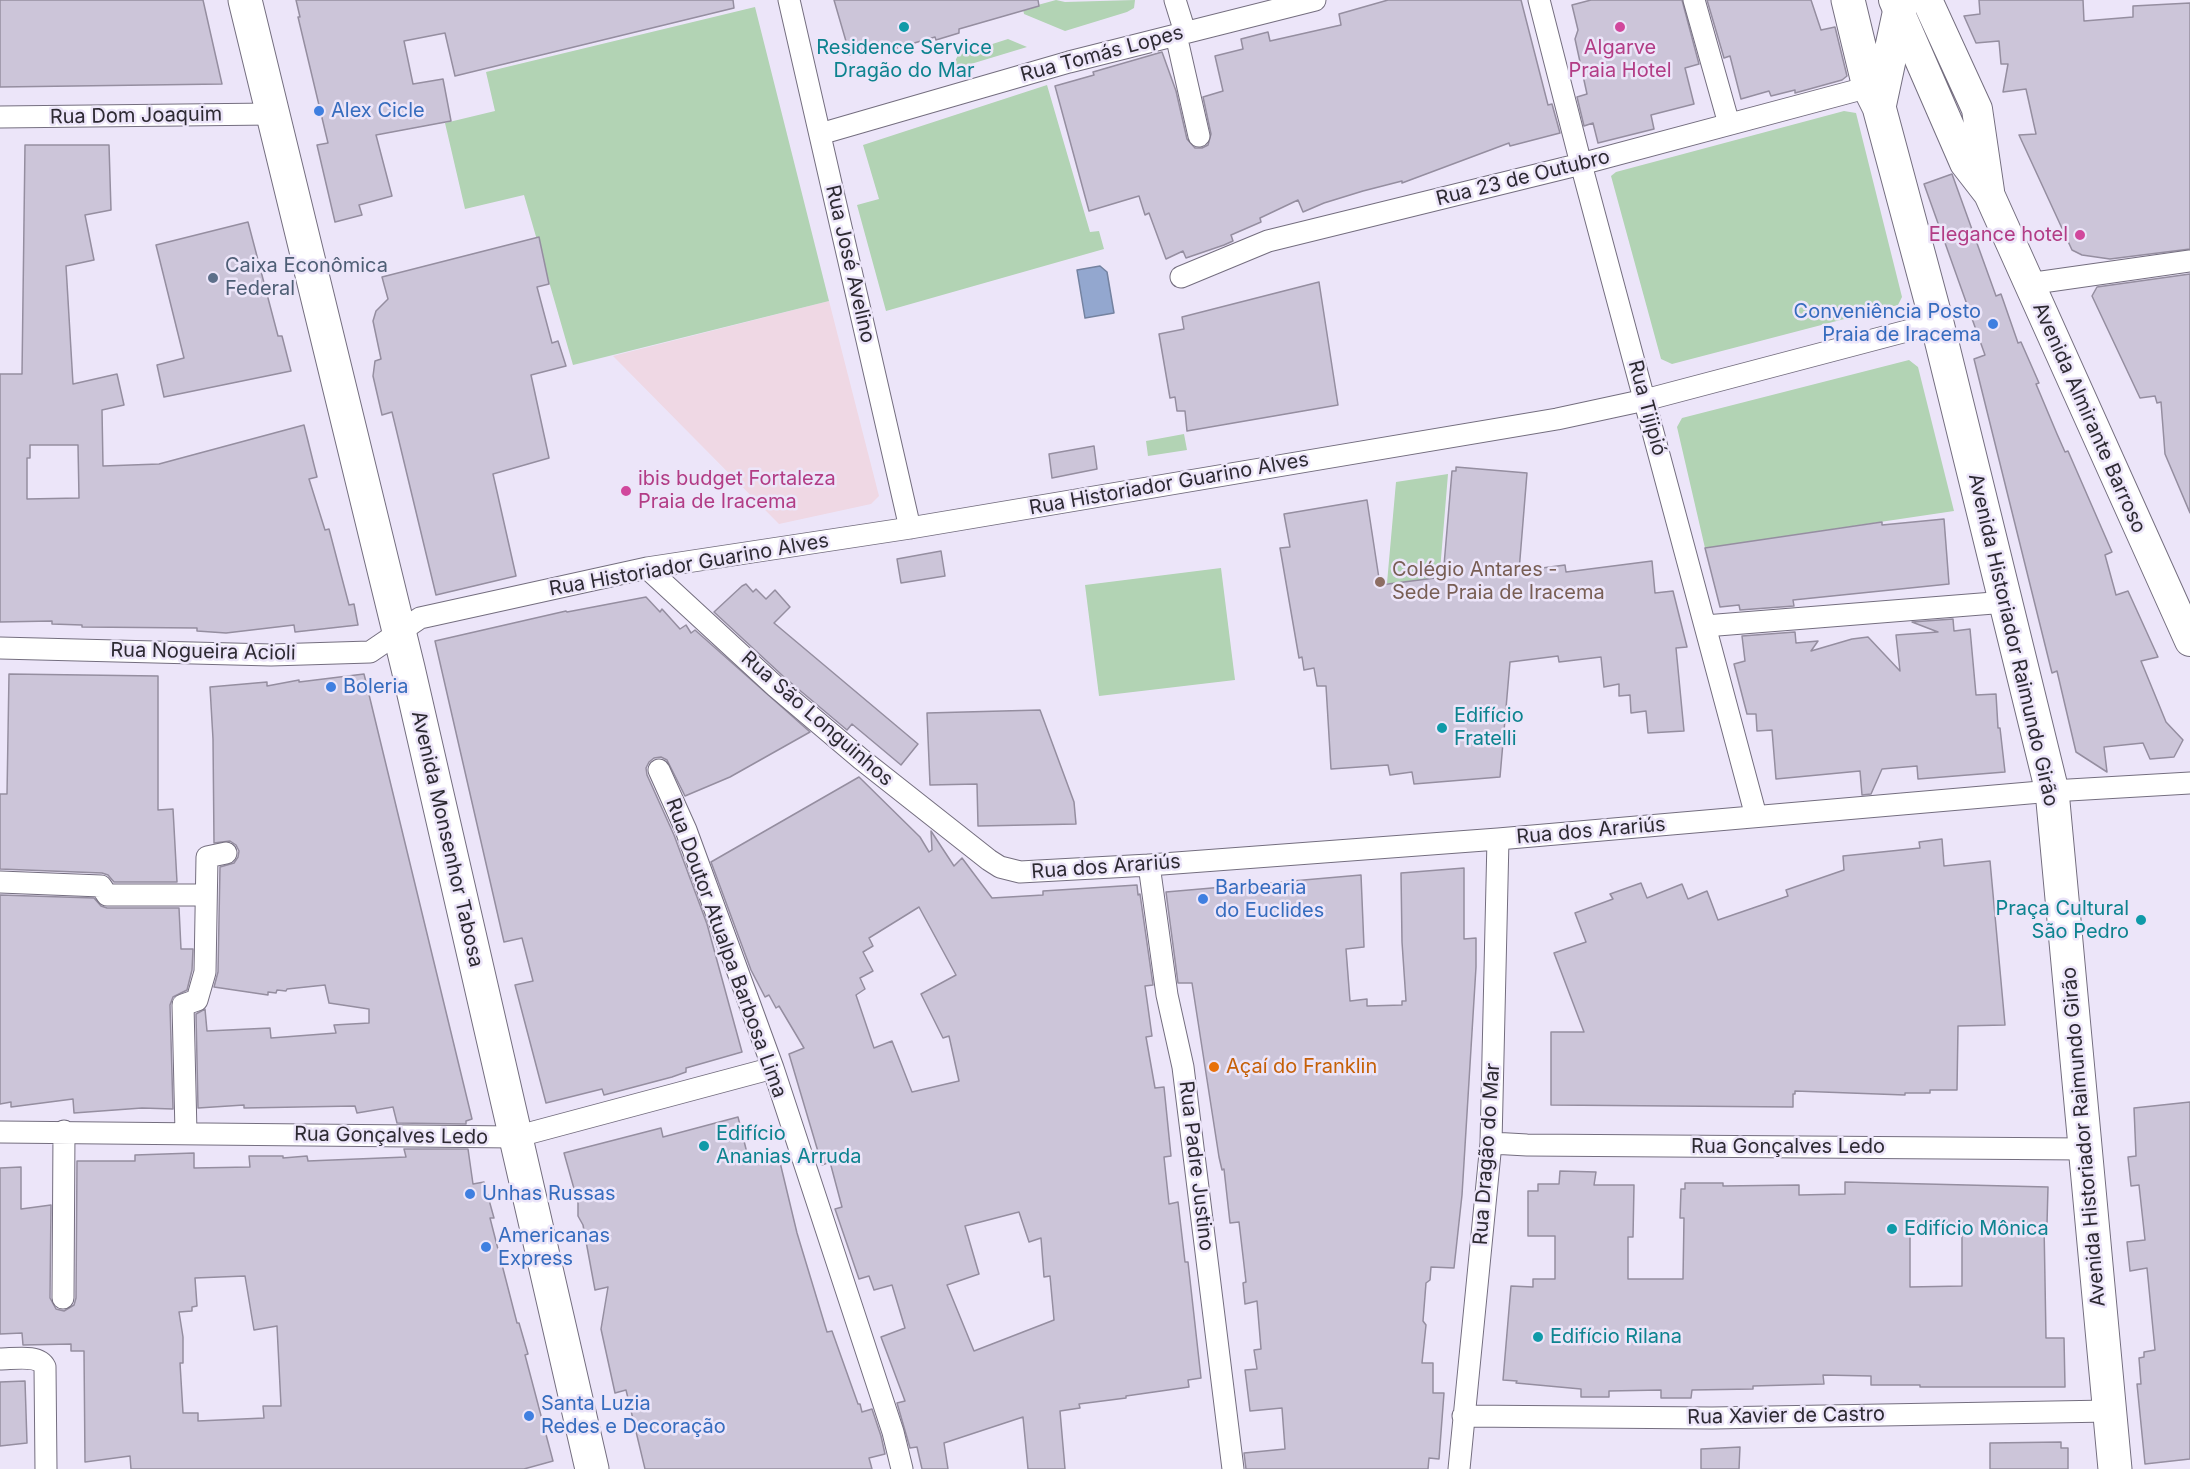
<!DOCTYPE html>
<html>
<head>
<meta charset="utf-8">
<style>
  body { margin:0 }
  canvas { display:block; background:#ece5f9 }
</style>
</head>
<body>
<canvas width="2190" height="1469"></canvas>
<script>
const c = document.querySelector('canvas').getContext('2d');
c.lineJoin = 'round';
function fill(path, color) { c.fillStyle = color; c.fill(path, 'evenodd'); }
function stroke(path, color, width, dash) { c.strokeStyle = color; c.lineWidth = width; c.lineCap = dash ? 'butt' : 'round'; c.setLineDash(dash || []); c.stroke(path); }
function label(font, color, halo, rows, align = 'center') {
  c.font = font + ' Inter,sans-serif'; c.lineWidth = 5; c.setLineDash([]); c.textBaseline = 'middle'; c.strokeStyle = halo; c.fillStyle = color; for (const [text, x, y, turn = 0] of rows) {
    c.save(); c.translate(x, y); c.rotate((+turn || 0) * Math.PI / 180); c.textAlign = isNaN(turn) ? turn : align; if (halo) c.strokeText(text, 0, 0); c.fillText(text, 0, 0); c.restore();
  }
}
fill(new Path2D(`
  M829,301L879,496L871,504L779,524L613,356Z`), '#efd8e4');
fill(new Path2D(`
  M1056,0L1065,2L1135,0L1134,8L1127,12L1065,31L1024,14L1023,9Z
  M755,7L829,301L573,365L524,195L465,209L445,123L495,111L486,72Z
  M1008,39L1027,47L951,70L958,55Z
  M1047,85L1090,232L1099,231L1104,249L886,311L857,205L879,199L863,145Z
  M1844,111L1856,113L1902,297L1898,305L1672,364L1661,359L1611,176L1616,172Z
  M1909,360L1918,367L1954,511L1705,548L1677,427L1682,418Z
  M1184,434L1187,450L1148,456L1146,441Z
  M1448,474L1439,583H1387L1396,482Z
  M1221,568L1235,680L1099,696L1085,585Z`), '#b2d3b4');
const water = new Path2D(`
  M1100,266L1107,272L1114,313L1085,318L1077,270Z`);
fill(water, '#93a7cf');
stroke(water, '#7482a0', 1.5);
const building = new Path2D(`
  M0,0H203L222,84L0,87Z
  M296,0H733L734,8L455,76L445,33L404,41L413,84L443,79L451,121L376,135L392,196L359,205L362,215L335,222L317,145L328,143L298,17H300Z
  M834,0H1038L1039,6L959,29V33L936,40L935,37L883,52L882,49L871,53L870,49L850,55Z
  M1388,0H1521L1548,105L1552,104L1560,133L1510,146L1509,143L1402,183V181L1363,191L1324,203L1303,212L1298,200L1260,218L1261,222L1231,235L1233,241L1224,245L1186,258L1183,251L1166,259L1149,213L1145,215L1139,196L1089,211L1055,86L1094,75L1093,72L1162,52L1176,91L1187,139L1195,148H1202L1208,145L1211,134L1203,97L1223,91L1215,56L1243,49L1241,39L1268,32L1270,41L1341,25L1339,14Z
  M1591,0H1682L1699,64L1685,68L1694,104L1651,115L1654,129L1598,143L1593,123L1584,126L1577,97L1587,94L1575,39L1578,30L1572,5Z
  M1707,0H1811L1821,30L1835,27L1847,76L1842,80L1795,93V90L1771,96L1769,91L1741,99L1730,56L1724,58Z
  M1979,0H2083L2084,21L2133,17V6L2190,3V249L2110,259L2082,255L2072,250L2019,135L2036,134L2026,89L2003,92L2008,64H2001L1999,41L1976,43L1964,16L1980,14Z
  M25,145H109L111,210L85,215L94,260L66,266L73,384L117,374L124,405L102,410L103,466L159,464L304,425L317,477L309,479L325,530L329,529L349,605L354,604L358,625L295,632L294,625L226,633L197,631V628L82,627V625L52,624V621L0,622V374H22ZM30,445H78L79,498L27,499V458H30Z
  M1952,174L1996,296L2001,294L2018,343L2021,342L2039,383L2036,384L2057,434L2065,452L2068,451L2112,552L2105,555L2116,595L2128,591L2158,657L2141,661L2166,722L2183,740L2174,757L2150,759L2143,743L2104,747L2107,772L2076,752L2057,671L2052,673L1974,359L1985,355L1924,184Z
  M248,222L278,336H282L291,371L164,397L157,365L184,358L156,245Z
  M539,237L549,284L537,287L552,343L558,341L566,366L531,375L549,458L493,474L516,576L436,595L392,412L382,415L373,376L375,361L381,359L373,321L376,311L388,299L382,277Z
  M2190,274V513L2165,454L2161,402L2157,403L2155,396L2140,398L2092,296L2097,287Z
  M1319,282L1338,405L1187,431L1185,411H1177L1175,397L1170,398L1159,334L1184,329L1182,317Z
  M1094,446L1097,469L1052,478L1049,454Z
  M1456,467L1527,473L1519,571L1565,565L1566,572L1652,561L1655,593L1673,591L1687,647L1676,648L1684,731L1648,733L1646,711L1631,713L1630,695L1619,696V684L1604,687L1601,657L1559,662L1558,656L1510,662L1500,777L1414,784L1412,772L1390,775L1388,765L1331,769L1326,686H1317L1314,668L1304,670L1302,657L1299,658L1280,548L1290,547L1284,514L1367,500L1380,585L1443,577L1452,471H1456Z
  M1944,519L1949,584L1793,600L1794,606L1740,610L1739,605L1720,607L1705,548L1882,522V525Z
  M941,551L945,576L901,583L897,559Z
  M746,584L753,592L756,589L766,599L775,590L790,607L774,623L918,744L901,765L852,724L847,730L784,677L714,612L742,586Z
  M646,597L660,612L662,609L680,629L686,625L691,633L695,630L810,732L730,777L685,796L667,760L661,757L654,758L649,762L646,768L647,775L674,835L707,924L742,1052L686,1068V1072L672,1077L604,1095L602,1089L546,1103L515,985L533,981L522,938L504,942L435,641L566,611L567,612Z
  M1953,619L1954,631L1970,629L1976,695L1996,694L1998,728H2000L2005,772L1918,779L1917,766L1882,769L1871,794L1862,795L1860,771L1776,779L1772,730L1757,731L1756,714H1747L1734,664L1745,661L1742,636L1795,632L1796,643L1818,641L1811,651L1852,639L1868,637L1900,671L1896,635L1938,632L1912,622Z
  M9,674L158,676V810L173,809L177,882H114L108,875L102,873L0,869V794H7Z
  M364,674L472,1119L466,1121V1124L397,1123L393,1107L357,1113L355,1106L244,1108V1105L198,1108L196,1014L205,1009L207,1031L270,1028L271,1038L336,1033L334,1025L369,1023V1009L329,1003L325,985L287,989L286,991L277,990L276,993L268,992V995L214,987L218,972L220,867L234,863L238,857L239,851L236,845L230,841L214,843L213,739L210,687L267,682V686L299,680V682Z
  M1040,710L1074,802L1076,824L978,826L977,784L930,785L927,713Z
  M859,777L920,837L929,852L932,850L931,831L954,866L962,858L992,898L1043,895V891L1137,885L1138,895L1140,894L1153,985L1145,986L1152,1036L1146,1037L1155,1088L1164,1087L1171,1156L1164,1157L1169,1204L1178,1202L1185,1262H1188L1201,1378L1188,1380L1189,1387L1126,1396V1398L1079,1404L1080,1408L1060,1411L1065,1469H1028L1023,1417L944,1443L948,1469H922L917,1447L910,1448L897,1403L905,1401L881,1337L905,1328L892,1285L874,1290L869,1276L859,1279L835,1209L842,1207L830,1162L822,1165L789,1054L804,1048L779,1006L776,1008L769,995L765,997L751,970L711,862ZM919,907L956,975L921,994L943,1038L949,1036L959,1081L912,1092L892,1041L874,1048L856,995L865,989L860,978L873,971L863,952L873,946L869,938ZM1019,1212L1029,1242L1041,1238L1044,1277L1050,1276L1054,1320L974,1351L947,1285L979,1274L965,1226Z
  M1942,839L1944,866L1990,861L2005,1025L1958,1026L1957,1090H1930V1093H1905V1095L1795,1091V1094H1793V1107L1551,1105V1032H1584L1554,953L1586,942L1575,913L1613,899L1610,894L1641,883L1647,898L1682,884L1688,899L1707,891L1718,920L1788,896L1786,890L1844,870L1843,856L1920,848L1919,842Z
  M1464,868V939L1476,938V967L1462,1195L1454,1268L1431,1267L1430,1280L1426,1283L1423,1321L1426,1325L1422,1363H1433V1393H1444L1439,1459L1429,1458L1428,1469H1246L1244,1453L1285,1449L1282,1408L1250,1411L1245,1370L1257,1369L1254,1350L1261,1349L1257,1301L1245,1304L1243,1283L1246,1282L1239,1222L1230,1223L1224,1169L1222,1170L1219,1157L1192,983H1178L1166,892L1361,875L1364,947L1346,949L1350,1001L1367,999V1006L1402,1005V1001H1406L1402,942L1401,873Z
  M0,895L94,898L101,906L107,908H179L181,949H193L192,970L187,990L173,997L170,1005L173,1109L142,1108L74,1113L73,1099L11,1107V1102L0,1104Z
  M2190,1102V1459L2145,1464L2137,1384H2141L2139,1358L2144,1357V1352L2155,1350L2147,1268L2130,1271L2127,1242L2145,1240L2139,1185L2131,1186L2128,1157L2136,1156L2134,1108Z
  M738,1117L749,1161L778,1154L797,1233L827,1332L832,1331L858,1404H860L862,1412L872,1409L881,1436L885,1454L869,1458L872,1469H645L626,1390L615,1393L601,1329L608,1287L595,1290L583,1225L578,1216V1203L564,1153L661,1128L663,1137Z
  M404,1149H468L473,1184L484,1182L494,1218H490L517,1323H519L528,1354L525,1355L553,1461L524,1469H131L130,1456L85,1462L84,1351H71V1344L23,1345L22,1333L0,1334V1168L21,1167V1209L51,1205L50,1298L56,1309L64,1311L74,1305L76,1298L77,1161H135V1155L194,1153V1168L250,1167L249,1156H283V1158L307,1156L308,1161L406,1157ZM245,1276L254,1330L277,1326L281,1406H263L264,1418L198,1421V1413H183L180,1363H183V1337L179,1312L192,1311V1307L197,1306L195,1278Z
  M1560,1171L1596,1172L1594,1185H1634L1633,1237H1628V1279H1683L1684,1218H1680L1681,1189H1685V1183H1723V1186L1799,1185V1195L1845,1194V1182L2048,1187L2047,1224H2044L2046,1338H2064L2065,1387H1920V1385H1871V1376L1823,1375L1824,1384L1753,1386V1389L1692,1390L1691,1398H1661V1390L1609,1391V1397H1581V1389L1516,1383L1517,1381L1503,1380L1511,1286L1533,1287V1279H1555V1236H1528V1191H1538V1184H1559ZM1910,1223H1962V1286L1910,1287Z
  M25,1381L27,1443L0,1446V1382Z
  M2061,1442V1448H2068V1469H1990V1443Z
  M1740,1447L1739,1469H1701V1449Z`);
fill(building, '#ccc5d9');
stroke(building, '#958ea0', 1.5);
const street = new Path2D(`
  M789,0L910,528
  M1175,0L1185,32
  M1539,0L1581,164L1756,816
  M1694,0L1729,124
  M1176,35L1199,136
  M0,117L272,114
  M820,134L1069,62L1315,0
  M1181,277L1268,241L1581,164L1869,87
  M2028,284L2190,261
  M647,568L776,687L861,759L989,860L1000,867L1020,872L1149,865L1498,839L2052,791L2190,783
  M1705,626L2006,602
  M0,648L271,655L370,652L420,618L647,568L910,528L1557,419L1645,400L1937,323
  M659,770L686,830L773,1068L893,1432L902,1469
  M1149,865L1167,995L1183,1067L1233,1469
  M0,882L101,886L107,895H206
  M0,1132L515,1137L773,1068
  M186,1133L183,1005L197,1000L205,972L207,857L226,853
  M1491,1143L1527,1145L2085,1149
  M63,1298L64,1131
  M0,1359C14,1359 39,1354 45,1367L46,1469
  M1463,1416L1712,1418L2109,1411
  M1459,1469L1491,1143L1498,839`);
const secondary = new Path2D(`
  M1894,0L1965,163L1989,194L2190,641
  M1927,0L1977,109L1989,191`);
const primary = new Path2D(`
  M245,0L408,668L592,1469
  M1848,0L1869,87L1879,107L1937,323L2052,791L2115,1469
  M1879,107L1902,0`);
stroke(street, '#746e7f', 23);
stroke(secondary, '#746e7f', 32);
stroke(primary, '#746e7f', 35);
stroke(street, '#fff', 21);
stroke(secondary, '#fff', 30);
stroke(primary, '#fff', 33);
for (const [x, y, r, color] of [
  [904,27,6,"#0f9aa8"],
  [1620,27,6,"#d1479c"],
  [319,111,6,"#3f7fe0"],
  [2080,235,6,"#d1479c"],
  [213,278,6,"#5c6f8a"],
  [1993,324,6,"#3f7fe0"],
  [626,491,6,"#d1479c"],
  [1380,582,6,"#8d6e63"],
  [331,687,6,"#3f7fe0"],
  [1442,728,6,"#0f9aa8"],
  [1203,899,6,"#3f7fe0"],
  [2141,920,6,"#0f9aa8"],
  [1214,1067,6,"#e8710a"],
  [704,1146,6,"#0f9aa8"],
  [470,1194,6,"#3f7fe0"],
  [1892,1229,6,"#0f9aa8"],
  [486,1247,6,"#3f7fe0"],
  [1538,1337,6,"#0f9aa8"],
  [529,1416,6,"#3f7fe0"]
]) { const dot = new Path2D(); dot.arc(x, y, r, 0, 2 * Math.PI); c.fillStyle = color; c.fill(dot); stroke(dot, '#ece5f9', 2); }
label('20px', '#0d838f', '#ece5f9', [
  ["Residence Service",904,48,"center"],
  ["Dragão do Mar",904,71,"center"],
  ["Edifício",1454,716],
  ["Fratelli",1454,739],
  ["Praça Cultural",2129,909,"right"],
  ["São Pedro",2129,932,"right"],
  ["Edifício",716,1134],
  ["Ananias Arruda",716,1157],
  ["Edifício Mônica",1904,1229],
  ["Edifício Rilana",1550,1337]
], 'left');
label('20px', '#b23c85', '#ece5f9', [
  ["Algarve",1620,48],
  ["Praia Hotel",1620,71],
  ["Elegance hotel",2068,235,"right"],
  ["ibis budget Fortaleza",638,479,"left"],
  ["Praia de Iracema",638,502,"left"]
]);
label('20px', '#2d2a32', '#ece5f9', [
  ["Rua Tomás Lopes",1102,54,-15],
  ["Rua Dom Joaquim",136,116,-1],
  ["Rua 23 de Outubro",1523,178,-14],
  ["Rua José Avelino",850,264,77],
  ["Rua Tijipió",1647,408,75],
  ["Avenida Almirante Barroso",2089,418,66],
  ["Rua Historiador Guarino Alves",1169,484,-10],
  ["Rua Historiador Guarino Alves",689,565,-10],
  ["Avenida Historiador Raimundo Girão",2013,640,77],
  ["Rua Nogueira Acioli",203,652,1],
  ["Rua São Longuinhos",817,719,41],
  ["Rua dos Arariús",1591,831,-5],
  ["Avenida Monsenhor Tabosa",447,839,77],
  ["Rua dos Arariús",1106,867,-4],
  ["Rua Doutor Atualpa Barbosa Lima",726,948,70],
  ["Rua Gonçalves Ledo",391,1136,1],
  ["Avenida Historiador Raimundo Girão",2084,1137,-95],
  ["Rua Gonçalves Ledo",1788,1147],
  ["Rua Dragão do Mar",1487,1154,-86],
  ["Rua Padre Justino",1196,1166,83],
  ["Rua Xavier de Castro",1786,1416,-1]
]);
label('20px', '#366cbe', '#ece5f9', [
  ["Alex Cicle",331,111],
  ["Conveniência Posto",1981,312,"right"],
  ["Praia de Iracema",1981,335,"right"],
  ["Boleria",343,687],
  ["Barbearia",1215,888],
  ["do Euclides",1215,911],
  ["Unhas Russas",482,1194],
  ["Americanas",498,1236],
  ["Express",498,1259],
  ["Santa Luzia",541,1404],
  ["Redes e Decoração",541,1427]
], 'left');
label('20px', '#4e5e75', '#ece5f9', [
  ["Caixa Econômica",225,266],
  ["Federal",225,289]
], 'left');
label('20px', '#785e54', '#ece5f9', [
  ["Colégio Antares -",1392,570],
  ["Sede Praia de Iracema",1392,593]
], 'left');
label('20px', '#c56008', '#ece5f9', [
  ["Açaí do Franklin",1226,1067]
], 'left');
</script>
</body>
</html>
